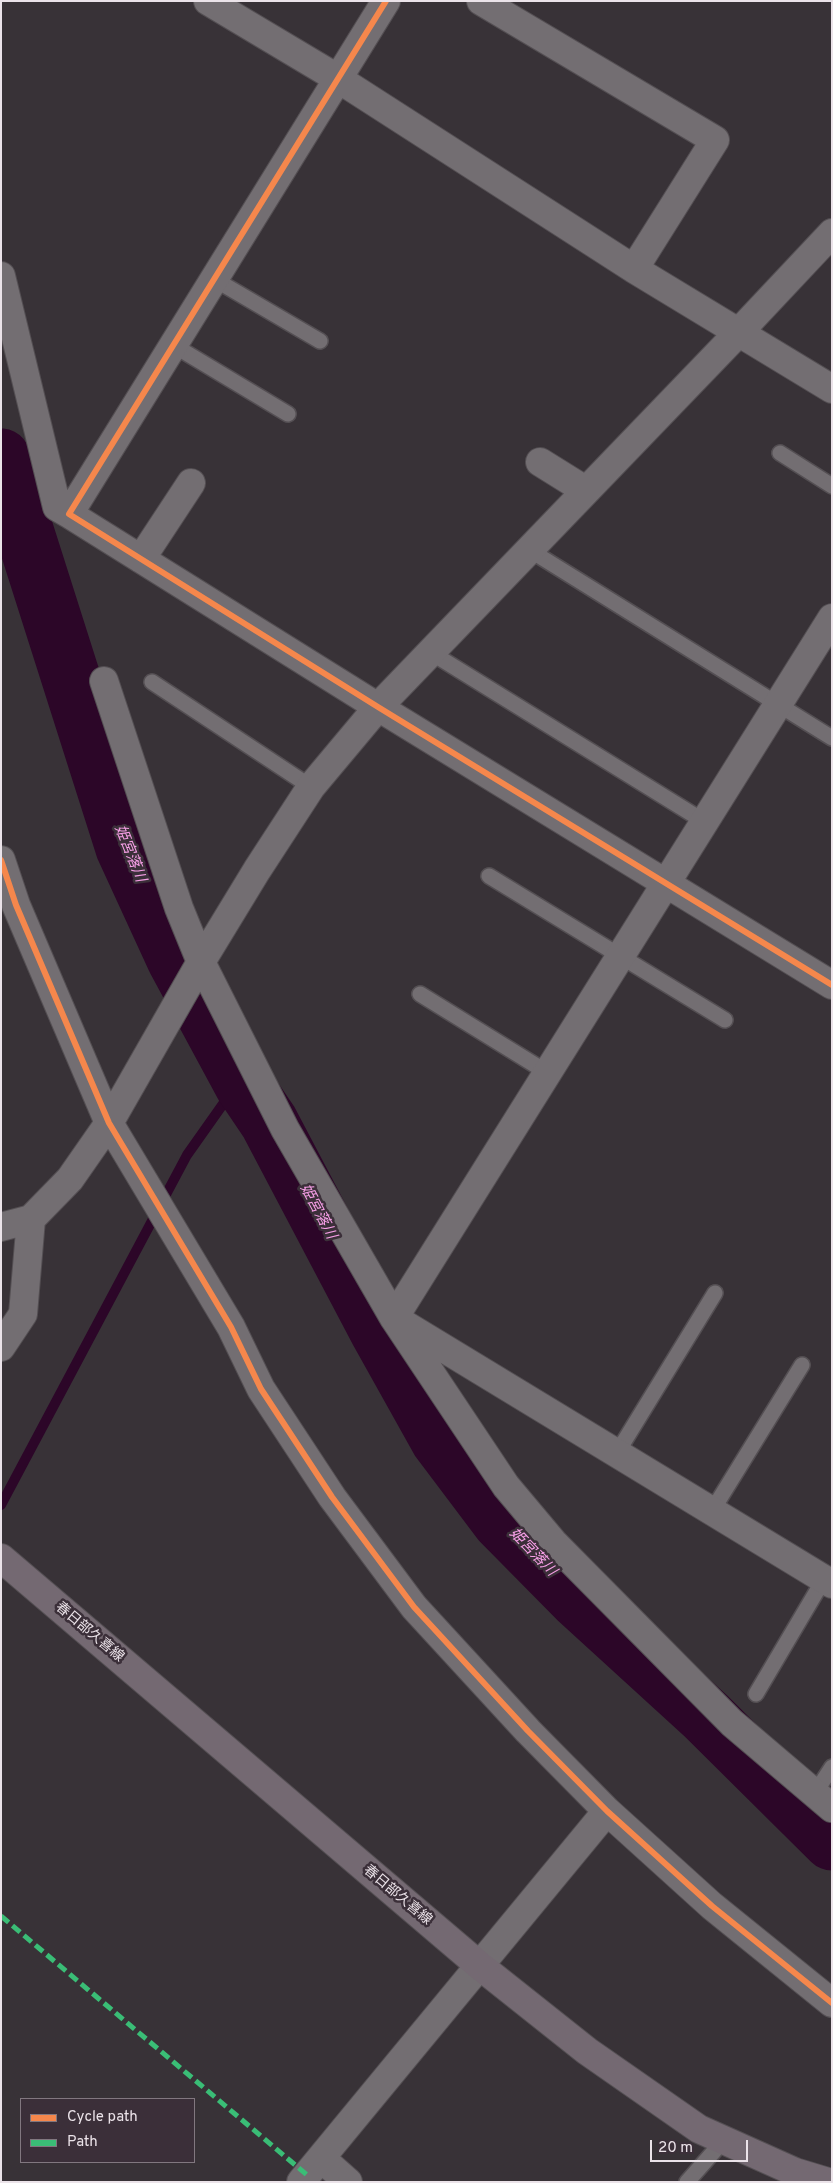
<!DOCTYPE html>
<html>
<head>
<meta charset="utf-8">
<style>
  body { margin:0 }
  #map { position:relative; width:833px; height:2183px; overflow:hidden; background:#383237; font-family:Overpass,sans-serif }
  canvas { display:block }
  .frame { position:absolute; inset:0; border:2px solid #ebe3e9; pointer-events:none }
  .legend { position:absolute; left:20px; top:2098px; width:175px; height:65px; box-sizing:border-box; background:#3b2f39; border:1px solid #81777f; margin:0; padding:6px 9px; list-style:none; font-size:15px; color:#ebe3e9 }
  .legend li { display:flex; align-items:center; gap:10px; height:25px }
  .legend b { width:25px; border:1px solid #81777f }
  .scale { position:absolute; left:650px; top:2140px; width:98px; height:22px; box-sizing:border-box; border:2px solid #ebe3e9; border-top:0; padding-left:6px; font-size:15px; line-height:18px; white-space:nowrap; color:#ebe3e9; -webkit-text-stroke:4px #3b2f39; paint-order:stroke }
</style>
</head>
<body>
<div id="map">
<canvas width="833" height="2183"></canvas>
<div class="frame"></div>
<ul class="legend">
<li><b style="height:6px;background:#f5874c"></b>Cycle path</li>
<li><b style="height:6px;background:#3abd76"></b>Path</li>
</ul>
<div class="scale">20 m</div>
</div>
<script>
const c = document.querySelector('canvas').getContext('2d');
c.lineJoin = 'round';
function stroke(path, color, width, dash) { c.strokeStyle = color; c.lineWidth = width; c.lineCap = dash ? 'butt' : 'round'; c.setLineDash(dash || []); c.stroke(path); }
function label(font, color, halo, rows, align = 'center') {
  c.font = font + ' Overpass,"Noto Sans JP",sans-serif'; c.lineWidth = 5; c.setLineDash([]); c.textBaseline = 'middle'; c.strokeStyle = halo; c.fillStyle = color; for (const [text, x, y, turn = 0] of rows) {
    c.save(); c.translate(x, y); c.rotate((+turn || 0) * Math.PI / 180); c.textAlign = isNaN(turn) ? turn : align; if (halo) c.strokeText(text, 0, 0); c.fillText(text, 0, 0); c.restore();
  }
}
stroke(new Path2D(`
  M1,1505L187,1155L228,1097L244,1085`), '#2c0628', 10);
stroke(new Path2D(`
  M1,458L125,848L176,959L244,1085L269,1122L378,1329L440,1440L501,1521L579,1600L706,1716L832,1841`), '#2c0628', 59);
const service = new Path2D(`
  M214,279L320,341
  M173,345L288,414
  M780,453L832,486
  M528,549L832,738
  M430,652L705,822
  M152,682L311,787
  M489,876L725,1020
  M420,994L548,1073
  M617,1453L715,1293
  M712,1511L802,1365
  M756,1694L824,1579
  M815,1793L832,1767
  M687,2182L724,2140`);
const minor = new Path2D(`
  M208,1L337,78L634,269L832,389
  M386,1L69,514L378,707L832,985
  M481,1L715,140L634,269
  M1,276L57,507L69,514
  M540,462L585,490
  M141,559L191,483
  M832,618L394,1318L832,1584
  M104,681L179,908L201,962L285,1129L394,1318L506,1486L553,1542L732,1723L832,1808
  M1,860L16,905L109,1123L231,1327L261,1389L332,1497L414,1607L528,1731L607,1811L712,1906L832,2003
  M1,1227L31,1219L70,1179L109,1123L201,962L257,870L311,787L378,707L739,332L832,233
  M1,1347L23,1314L31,1219
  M321,2158L348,2182
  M301,2182L607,1811`);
const primary = new Path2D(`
  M1,1558L480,1966L587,2051L699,2129L795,2172L828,2182`);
stroke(service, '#544f53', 18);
stroke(minor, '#544f53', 30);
stroke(primary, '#544f53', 30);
stroke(service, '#736e72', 15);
stroke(minor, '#736e72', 28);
stroke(primary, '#746972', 28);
stroke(new Path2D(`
  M1,1916L307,2175`), '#3abd76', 5, [10, 5]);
stroke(new Path2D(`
  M386,1L69,514L378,707L832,985
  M1,860L16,905L109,1123L231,1327L261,1389L332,1497L414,1607L528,1731L607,1811L712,1906L832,2003`), '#f5874c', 6);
label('14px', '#ebe3e9', '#3b2f39', [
  ["春日部久喜線",89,1633,40],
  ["春日部久喜線",397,1896,40]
]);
label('italic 15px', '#f59ee5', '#3b2f39', [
  ["姫宮落川",129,854,68],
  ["姫宮落川",317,1212,62],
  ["姫宮落川",532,1553,46]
]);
</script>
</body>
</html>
